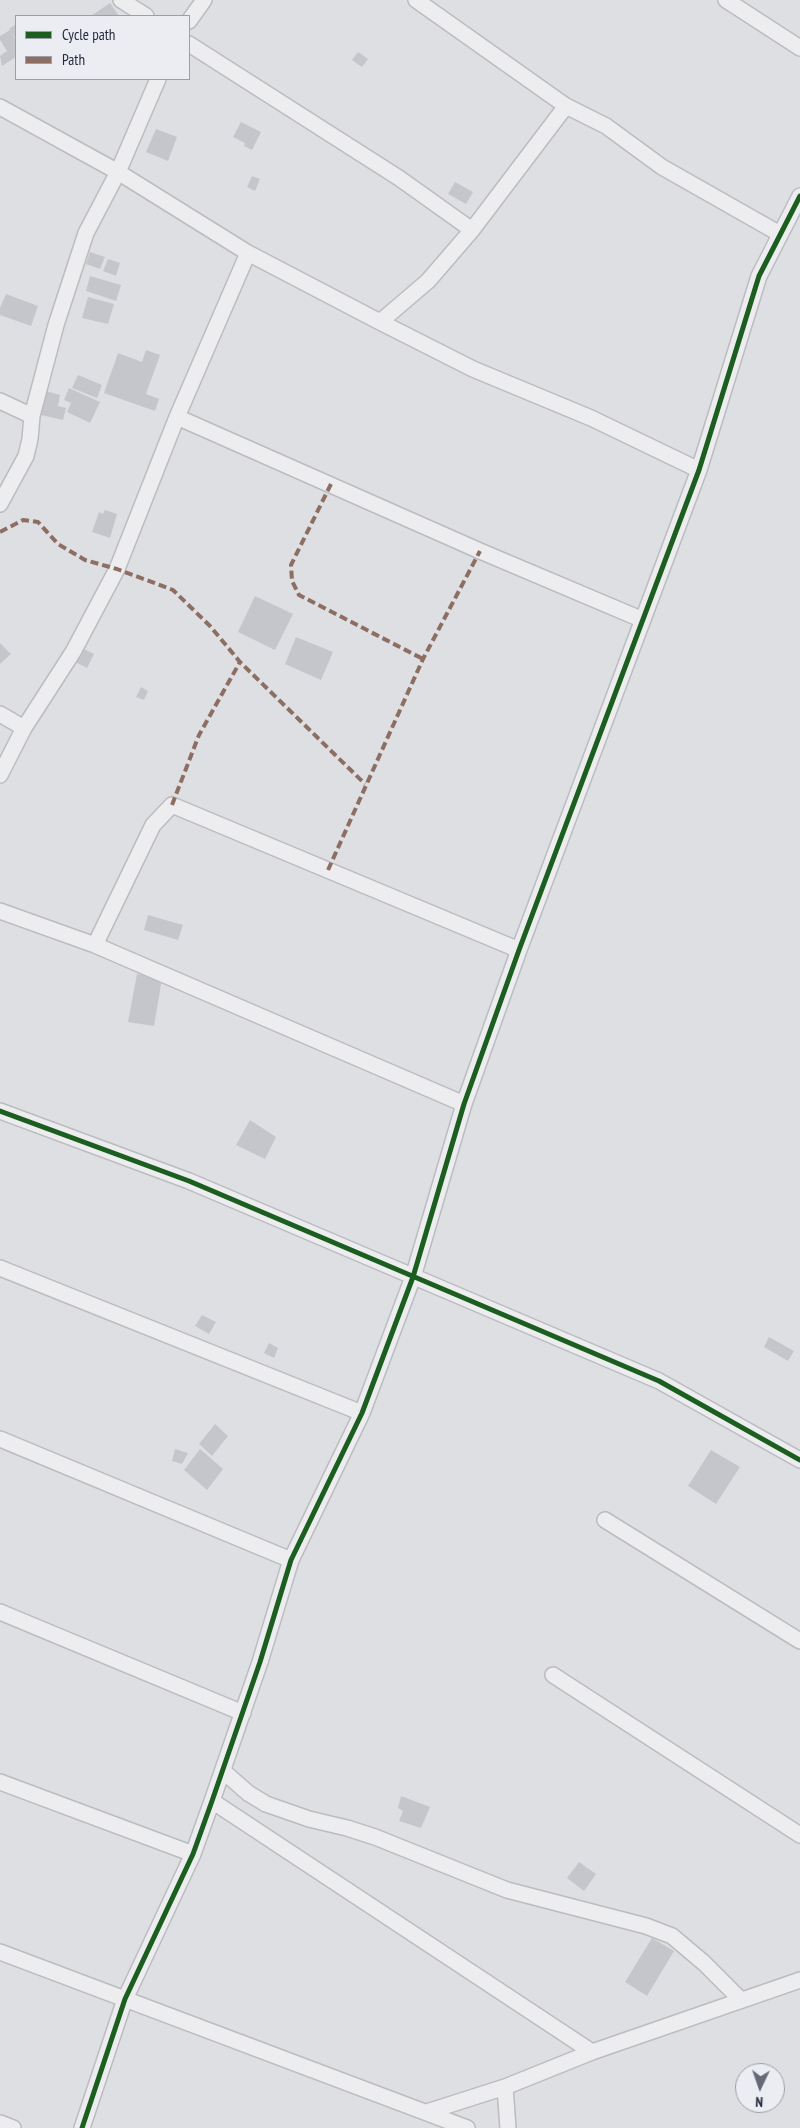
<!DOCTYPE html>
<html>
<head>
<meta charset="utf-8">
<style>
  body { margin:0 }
  #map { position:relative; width:800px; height:2128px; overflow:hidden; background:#dedfe3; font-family:"PT Sans Narrow",sans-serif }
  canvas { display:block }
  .legend { position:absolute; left:15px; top:15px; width:175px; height:65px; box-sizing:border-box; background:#ebedf3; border:1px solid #9c9fa9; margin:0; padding:6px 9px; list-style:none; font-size:15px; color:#262a3b }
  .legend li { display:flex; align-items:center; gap:10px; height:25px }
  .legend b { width:25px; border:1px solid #9c9fa9 }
  .north { position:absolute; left:735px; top:2063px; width:50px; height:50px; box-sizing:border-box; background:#ebedf3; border:1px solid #9c9fa9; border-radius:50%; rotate:183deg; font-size:14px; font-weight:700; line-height:20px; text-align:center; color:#262a3b }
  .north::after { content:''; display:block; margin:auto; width:18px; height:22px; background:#666976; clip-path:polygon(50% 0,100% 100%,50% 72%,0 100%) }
</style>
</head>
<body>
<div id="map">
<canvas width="800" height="2128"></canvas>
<ul class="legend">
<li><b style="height:6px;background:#1b5e20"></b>Cycle path</li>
<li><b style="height:6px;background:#8d6e63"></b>Path</li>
</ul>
<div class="north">N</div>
</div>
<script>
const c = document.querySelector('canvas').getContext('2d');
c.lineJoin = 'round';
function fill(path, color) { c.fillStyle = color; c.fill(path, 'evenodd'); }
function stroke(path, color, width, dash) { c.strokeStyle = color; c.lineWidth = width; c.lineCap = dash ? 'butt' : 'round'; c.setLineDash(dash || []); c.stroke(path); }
fill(new Path2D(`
  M110,3L119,16H91Z
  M16,24V39L9,29Z
  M10,30L16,41V57L2,66L0,56L7,51L0,40V36Z
  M358,52L368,59L362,67L352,60Z
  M241,122L261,132L252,150L244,146L245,143L233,137Z
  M156,129L177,137L168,161L146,152Z
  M252,176L260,179L255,191L247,187Z
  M455,182L473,192L466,204L448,194Z
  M90,252L105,257L100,269L86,264Z
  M108,259L120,263L116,276L103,271Z
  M90,276L121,285L116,301L86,291Z
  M6,294L38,306L31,326L0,315V308Z
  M88,297L114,304L108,324L82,318Z
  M146,350L160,355L146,394L159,399L155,411L104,393L118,353L142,362Z
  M78,375L102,385L97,398L72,388Z
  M69,388L100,402L90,423L67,412L71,403L64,400Z
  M42,390L60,395L58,406L66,408L63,420L37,414Z
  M105,510L117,514L110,538L92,532L99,512L103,514Z
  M255,596L293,614L275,650L238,632Z
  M296,637L333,652L321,680L285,664Z
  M0,643L11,654L0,664Z
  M82,648L94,654L87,668L75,662Z
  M141,687L148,691L144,700L136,697Z
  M148,915L183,925L178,940L144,930Z
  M137,974L162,979L154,1026L128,1022Z
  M250,1120L276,1137L265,1159L236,1145Z
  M202,1315L216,1322L209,1334L195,1326Z
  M769,1337L794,1351L788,1361L764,1347Z
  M269,1343L278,1348L274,1358L264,1353Z
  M215,1424L228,1436L212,1456L199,1444Z
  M175,1449L188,1453L182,1464L172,1461Z
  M200,1449L223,1469L207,1490L184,1470Z
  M711,1450L740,1467L716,1504L688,1486Z
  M401,1796L430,1807L421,1828L399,1821L403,1811L398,1808Z
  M579,1862L596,1874L584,1891L567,1878Z
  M652,1938L674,1951L647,1996L625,1982Z`), '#c5c6cb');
const street = new Path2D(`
  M121,0L146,16
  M416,0L566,106L606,126L662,167L780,234
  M726,0L800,48
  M189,21L204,0
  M189,44L399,178L472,230
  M0,107L118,172L248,253L380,322L473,369L591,418L699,470
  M380,322L428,281L472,230L566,106
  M0,401L32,416
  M177,417L480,551L643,620
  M0,504L26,456L30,439L32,416L56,325L86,233L118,172L158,79
  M0,714L24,728
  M0,775L24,728L73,652L117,569L177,417L248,253
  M0,911L95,945L464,1104
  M95,945L153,825L172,805L519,950
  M0,1111L189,1181L659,1381L800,1460
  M0,1268L362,1413
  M0,1439L291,1560
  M605,1520L800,1641
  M0,1612L243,1713
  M553,1675L800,1835
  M223,1771L248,1793L266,1804L309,1819L347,1828L375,1837L507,1890L646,1926L672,1936L704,1963L741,2000
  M0,1782L193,1854
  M212,1801L592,2052
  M0,1952L467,2128
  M505,2087L508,2128
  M427,2112L505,2087L592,2052L800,1980
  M0,2123L13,2128
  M82,2128L125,1999L193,1854L212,1801L260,1662L291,1560L362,1413L413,1277L464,1104L519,950L699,470L759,276L800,196`);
stroke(street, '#bbbcc0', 18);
stroke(street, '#ededf0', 15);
stroke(new Path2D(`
  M331,484L291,565L292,581L299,595L423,659
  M0,532L23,520L38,522L58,544L85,560L117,569L173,590L210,626L240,662L365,784
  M172,805L199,735L240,662
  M328,870L423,659L480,551`), '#8d6e63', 4, [8, 4]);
stroke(new Path2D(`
  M0,1111L189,1181L659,1381L800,1460
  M82,2128L125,1999L193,1854L212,1801L260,1662L291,1560L362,1413L413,1277L464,1104L519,950L699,470L759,276L800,196`), '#1b5e20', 5);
</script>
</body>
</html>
